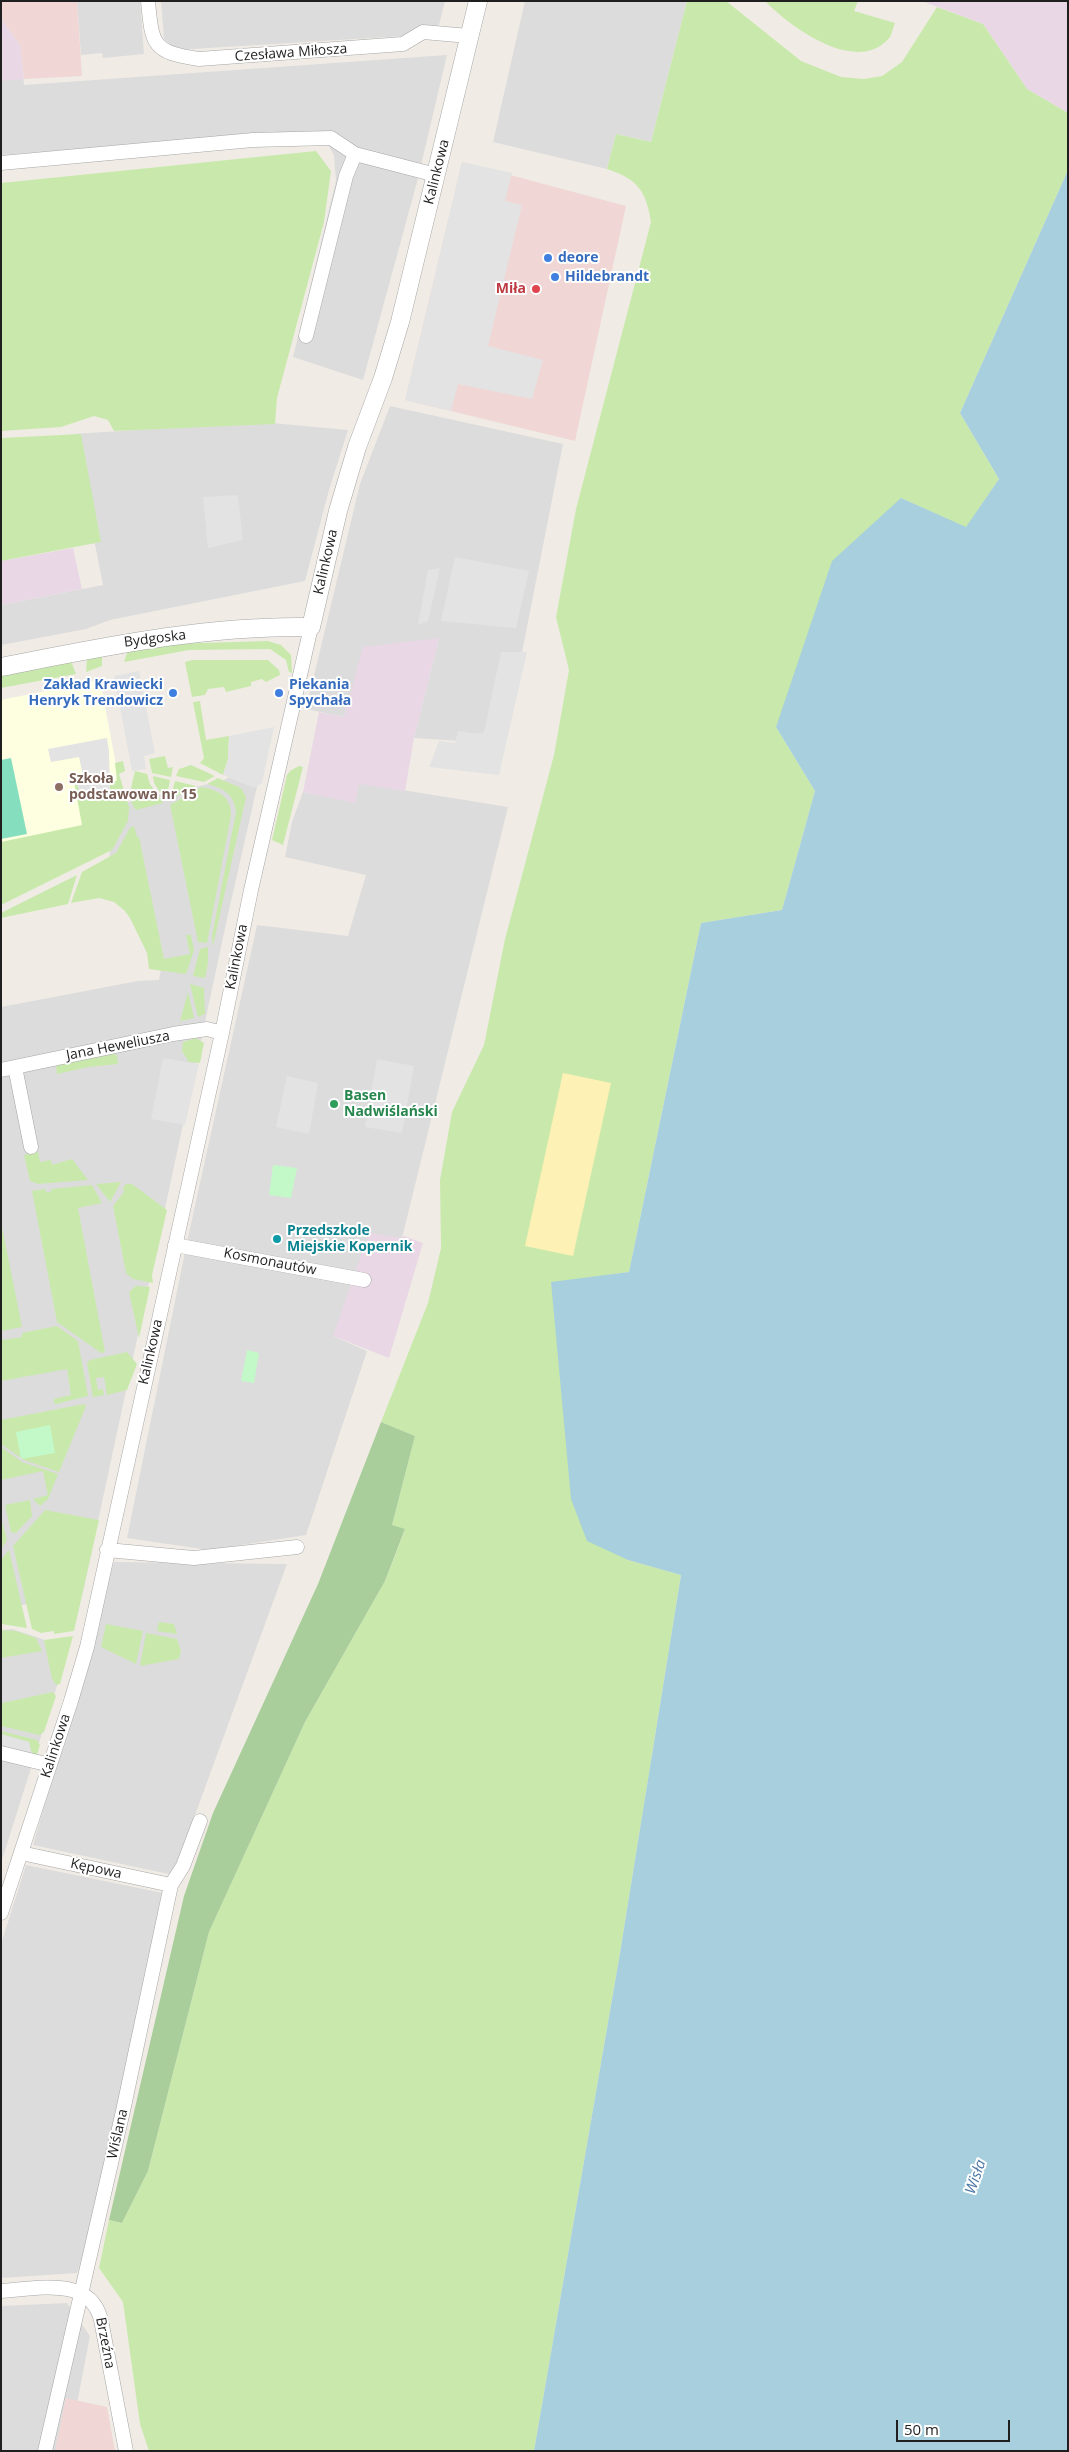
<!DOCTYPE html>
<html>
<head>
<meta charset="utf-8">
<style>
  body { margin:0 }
  #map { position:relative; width:1069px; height:2452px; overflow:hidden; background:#f0ece5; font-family:"Open Sans",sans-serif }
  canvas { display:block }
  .frame { position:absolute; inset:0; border:2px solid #1f1f1f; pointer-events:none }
  .scale { position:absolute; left:896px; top:2420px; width:114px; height:22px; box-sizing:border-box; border:2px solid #1f1f1f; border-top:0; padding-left:6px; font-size:15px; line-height:18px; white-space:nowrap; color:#1f1f1f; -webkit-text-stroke:4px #fff; paint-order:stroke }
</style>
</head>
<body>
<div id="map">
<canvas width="1069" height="2452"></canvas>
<div class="frame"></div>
<div class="scale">50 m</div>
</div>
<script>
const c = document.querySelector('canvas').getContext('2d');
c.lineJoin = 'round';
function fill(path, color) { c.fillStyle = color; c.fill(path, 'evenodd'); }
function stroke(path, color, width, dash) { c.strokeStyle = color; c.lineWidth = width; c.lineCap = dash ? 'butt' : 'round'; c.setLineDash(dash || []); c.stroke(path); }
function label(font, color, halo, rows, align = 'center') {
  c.font = font + ' "Open Sans",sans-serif'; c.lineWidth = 4; c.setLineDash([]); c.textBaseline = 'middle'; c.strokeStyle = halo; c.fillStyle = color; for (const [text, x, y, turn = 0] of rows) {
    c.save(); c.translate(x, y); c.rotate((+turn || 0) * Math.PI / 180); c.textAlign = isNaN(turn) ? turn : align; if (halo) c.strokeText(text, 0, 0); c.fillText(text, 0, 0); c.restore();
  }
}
fill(new Path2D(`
  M77,1H140L144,54L103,58L102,53L81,55Z
  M161,1H445L439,25L404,36L176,50L164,39Z
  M525,1H687L651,142L616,134L607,169L493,142Z
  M1,19L20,45L24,85L447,55L417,182L363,380L293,357L336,181L334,155L320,131L1,155Z
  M390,406L563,444L504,744L414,738L439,638L344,717L306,709L360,484Z
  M261,422L348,430L329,490L305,581L110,620L86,629L1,645V605L103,585L73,434Z
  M236,774L259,778L227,919L82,1596L1,1608V1007L138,981L159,980L161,969L120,902L109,860L115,805L222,781Z
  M359,783L508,807L402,1238L333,1336L367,1351L306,1535L209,1550L127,1538L187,1242L257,925L348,936L366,875L285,857L292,822L303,792L355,802Z
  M114,1562L287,1564L173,1875L33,1845Z
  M12,1629L69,1648L1,1863V1630Z
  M26,1865L163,1893L142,1997L82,2258L77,2273L1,2278V1944Z
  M67,2303L90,2336L68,2451H1V2306Z`), '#dddcdc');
fill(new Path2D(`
  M1,1H77L82,76L24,79L20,45L1,19Z
  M462,162L626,206L575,441L405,400Z
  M66,2398L107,2407L115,2451H55Z`), '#f0d7d5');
fill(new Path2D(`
  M922,1H1068V113L1027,89L983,24Z
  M1,19L20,45L24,79L1,81Z
  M73,548L82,589L1,605V561Z
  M439,638L414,738L405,791L359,784L355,803L303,792L319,712L344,717L363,647Z
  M369,1233L401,1238L404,1236L423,1243L389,1358L333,1336Z`), '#e9d7e5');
fill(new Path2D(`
  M100,680L117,770L114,817L1,899V700Z`), '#feffe0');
fill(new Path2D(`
  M687,1H726L801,61L841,77L864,79L882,76L902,62L937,7L983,24L1027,89L1068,113V170L960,413L999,479L966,528L901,498L776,727L815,791L782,910L701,923L629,1272L551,1283L628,1560L681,1575L619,1959L534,2451H149L140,2424L123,2302L99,2268L109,2220L122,2223L148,2171L209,1932L305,1722L385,1581L405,1530L392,1525L415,1436L381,1422L428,1303L441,1248L440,1180L452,1112L484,1045L505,939L554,755L569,670L556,617L576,509L651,222C646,191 638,179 607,169L616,134L651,142Z
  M765,1H858L854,11L895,23C893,27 892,34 890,37C858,77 790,27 765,1Z
  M316,151L331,171L324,222L277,398L275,424L114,431L108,420L94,416L61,427L1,431V183Z
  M81,434L101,542L1,561V438Z
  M268,641L281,645L291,655L292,673L289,672L286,660L270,649L189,650L124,662L128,650L169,644Z
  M102,655V666L86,672L87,658Z
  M192,660H268L279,670L280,675L266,682L262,679L251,682V686L226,692L224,687L208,689L205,695L192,697L185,662Z
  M71,661L76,674L1,688V676Z
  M200,701L206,740L229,736L228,759L223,775L200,763L204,758L193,702Z
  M165,756L168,768L173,767L171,777L152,773L149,759Z
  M123,761L125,771L119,774L129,807L128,821L112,850L1,905V842L82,825L73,776L83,773V776L110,796V785L117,780L115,763Z
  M191,765L215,776L204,782L176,776L179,769Z
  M299,766L303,767L283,845L272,840L287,775L290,771Z
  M135,771L147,774L150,784L163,803L136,810C127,799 132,784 135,771Z
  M153,776L170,780L166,801L154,783Z
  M218,778L241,788L246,797L213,946L212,936L236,812C234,794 223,788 207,784Z
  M175,781L196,786L170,800Z
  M201,787C218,790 231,796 231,815L207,943L198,942L170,805Z
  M134,826L137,837H139L164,959L190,954L186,935H191L194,950L186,974L149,969L147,953L130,918L124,910L114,902L99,898L71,903L82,872L116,853L130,828Z
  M77,875L68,904L1,918V913Z
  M208,947V963L205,978L193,976L200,949Z
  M190,984L204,988L205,1014L198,1017Z
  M188,992L194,1018L180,1021Z
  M196,1038L204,1043L200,1063L189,1062L182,1051L183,1042Z
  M115,1054L117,1056L118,1064L88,1067L57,1074L56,1065Z
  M38,1152L40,1162L51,1160L52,1165L72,1159L88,1180L38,1184L30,1181L24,1155Z
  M121,1182L110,1202L96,1184Z
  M126,1184H132L167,1210L152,1275L153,1283L133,1279L126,1273L113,1206L124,1192L123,1188Z
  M92,1185L102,1203L78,1208L105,1352L101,1353L57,1322L32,1191L46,1189V1192H51V1189Z
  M1,1222L22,1327L1,1331Z
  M136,1286L150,1287L139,1338L129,1292Z
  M57,1326L78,1341L88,1396L56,1404L54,1403V1399L71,1395L67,1369L1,1381V1337L3,1340L22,1337V1333Z
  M127,1352L137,1364L127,1390L107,1395L104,1377L96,1378L98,1390L103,1389L104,1395L93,1397L87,1363L90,1360Z
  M84,1404L86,1406L59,1472L24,1460L1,1444V1420Z
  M1,1447L22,1462L58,1474L48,1499L40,1506L33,1499L48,1495L43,1471L1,1480Z
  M30,1500L32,1516L16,1533L11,1532L5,1505Z
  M45,1510L99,1520L74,1631L54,1634V1631L41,1633L32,1629L13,1546Z
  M1,1518L7,1540L1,1549Z
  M9,1550L27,1628L1,1624V1560Z
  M159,1622L174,1624L177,1634L157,1631Z
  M106,1624L143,1631L136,1664L101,1647Z
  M1,1630L16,1631L36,1638L42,1651L1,1658Z
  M146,1633L177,1639L181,1651L179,1659L140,1666Z
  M73,1636L60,1684L56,1685L52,1679L44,1640Z
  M53,1692L56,1696L44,1732L39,1735L1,1726L2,1703Z
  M1,1731L37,1740L40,1745L37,1754L32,1755L29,1742L1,1734Z`), '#c9e9ac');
fill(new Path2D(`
  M381,1422L415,1436L392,1525L405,1529L385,1581L305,1722L209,1932L148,2171L122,2223L109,2220L184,1896L213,1813L318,1584Z`), '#a9ce9b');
fill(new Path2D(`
  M563,1073L611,1083L573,1256L525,1246Z`), '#fef1b5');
fill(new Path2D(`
  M273,1165L297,1168L291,1198L269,1195Z
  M247,1350L259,1353L254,1383L241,1381Z
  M50,1425L55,1453L21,1459L16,1432Z`), '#c3f9c9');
fill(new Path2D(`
  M11,758L27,834L1,839V760Z`), '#85debd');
fill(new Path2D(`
  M462,162L512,173L505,201L522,205L488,346L543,360L532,399L458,384L451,411L405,400Z
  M238,495L243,540L208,548L203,497Z
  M455,557L529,571L516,628L441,621Z
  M440,568L428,621L418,625L428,570Z
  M501,652H527L499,775L429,767L439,741L455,743L458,731L478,734L484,732Z
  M139,671L155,753L144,756L146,769L132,771L114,676Z
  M274,727L262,783L254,788L223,775L228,759L229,736Z
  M107,738L109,751L110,796L80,798L76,778L83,776L79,757L51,762L48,749Z
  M163,1058L199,1064L185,1125L151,1119Z
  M377,1059L414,1066L402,1133L365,1127Z
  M287,1076L318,1083L309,1134L276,1127Z
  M1,1734L29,1742L32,1755L1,1747Z`), '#e3e3e3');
fill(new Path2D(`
  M1068,170V2451H534L619,1959L681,1575L628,1560L587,1541L571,1499L551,1282L629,1272L701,923L782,910L815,791L776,727L832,561L901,498L966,527L999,479L960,413Z`), '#a7cfdd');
const minor = new Path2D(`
  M148,1C152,46 153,52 199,59L403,44L423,32L469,36
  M1,163L253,140L331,138L355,154L436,175
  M306,336L346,176L355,154
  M15,1067L31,1147
  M1,1070L173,1034L207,1029L222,1033
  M175,1245L364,1280
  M107,1550L194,1558L297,1547
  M1,1753L50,1765
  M21,1853L171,1885
  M1,1913L71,1701L87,1647L222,1033L251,890L311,627
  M1,2291C35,2289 90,2275 101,2320L126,2451
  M45,2451L123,2111L171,1885L183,1866L200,1821`);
const tertiary = new Path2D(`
  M1,667C103,647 206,625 311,627L338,511L357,447L383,378L400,322L478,1`);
stroke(minor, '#a6a6a6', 15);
stroke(tertiary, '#a6a6a6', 19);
stroke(minor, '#fff', 14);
stroke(tertiary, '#fff', 18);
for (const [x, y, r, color] of [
  [548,258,5,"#3f7fe0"],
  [555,277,5,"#3f7fe0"],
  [536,289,5,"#e0444e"],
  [173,693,5,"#3f7fe0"],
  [279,693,5,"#3f7fe0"],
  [59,787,5,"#8d6e63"],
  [334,1104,5,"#2e9e5b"],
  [277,1239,5,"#0f9aa8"]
]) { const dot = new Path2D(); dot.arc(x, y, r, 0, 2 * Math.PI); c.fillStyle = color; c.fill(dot); stroke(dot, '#fff', 2); }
label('14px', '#1f1f1f', '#fff', [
  ["Czesława Miłosza",291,53,-4],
  ["Kalinkowa",437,172,-76],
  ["Kalinkowa",326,562,-77],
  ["Bydgoska",155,639,-7],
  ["Kalinkowa",237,957,-79],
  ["Jana Heweliusza",118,1046,-11],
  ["Kosmonautów",270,1262,11],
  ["Kalinkowa",151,1352,-77],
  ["Kalinkowa",56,1746,-72],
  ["Kępowa",96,1869,12],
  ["Wiślana",118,2134,-77],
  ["Brzeźna",105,2343,79]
]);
label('bold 14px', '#366cbe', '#fff', [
  ["deore",558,258],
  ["Hildebrandt",565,277],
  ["Zakład Krawiecki",163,685,"right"],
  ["Henryk Trendowicz",163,701,"right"],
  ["Piekania",289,685],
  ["Spychała",289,701]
], 'left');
label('bold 14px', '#be3a42', '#fff', [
  ["Miła",526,289]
], 'right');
label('bold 14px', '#785e54', '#fff', [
  ["Szkoła",69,779],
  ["podstawowa nr 15",69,795]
], 'left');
label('bold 14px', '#27864d', '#fff', [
  ["Basen",344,1096],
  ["Nadwiślański",344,1112]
], 'left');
label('bold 14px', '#0d838f', '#fff', [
  ["Przedszkole",287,1231],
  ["Miejskie Kopernik",287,1247]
], 'left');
label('italic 15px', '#4976a6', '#fff', [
  ["Wisła",976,2177,-71]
]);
</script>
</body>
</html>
